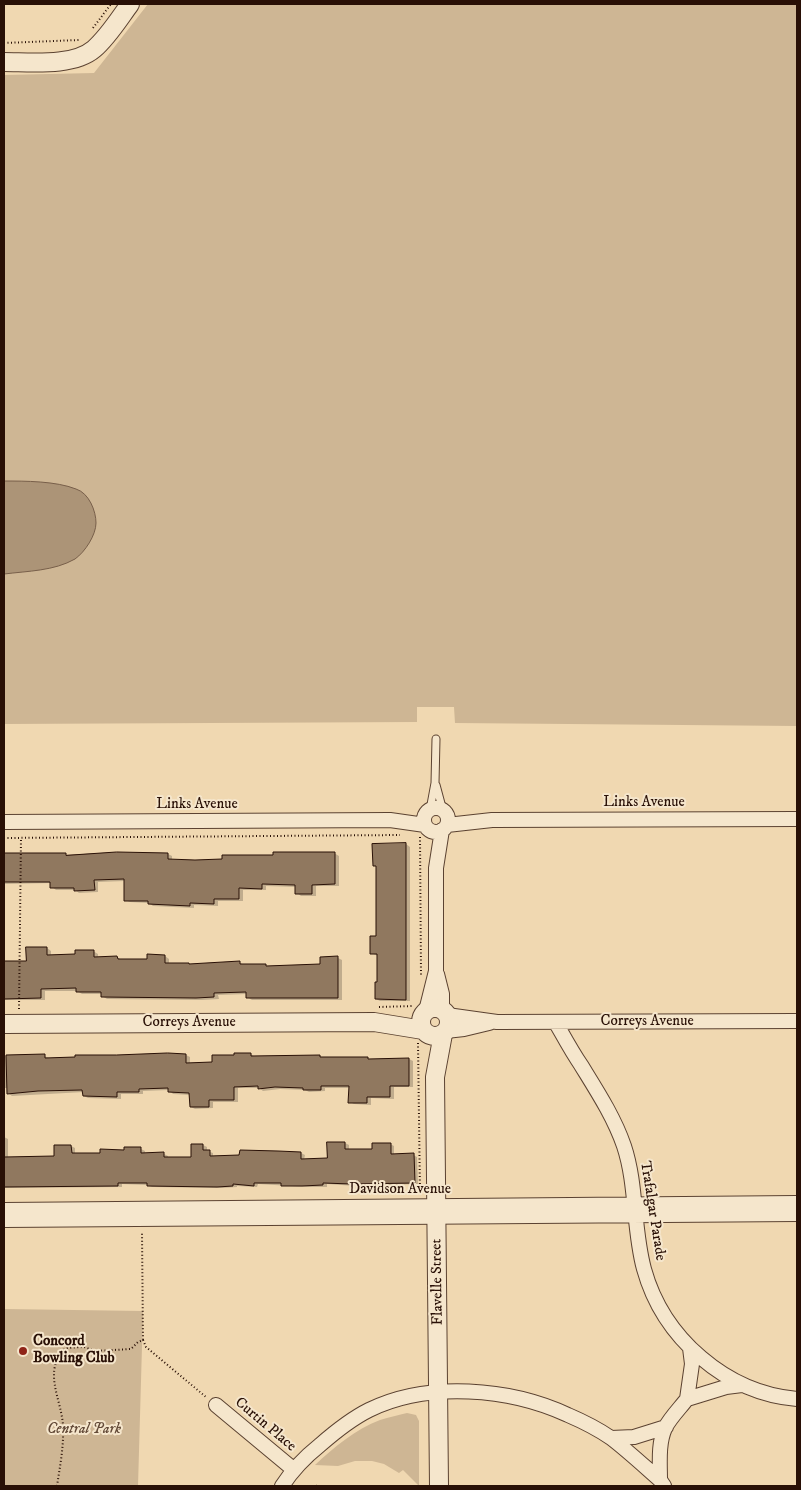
<!DOCTYPE html>
<html>
<head>
<meta charset="utf-8">
<style>
  body { margin:0 }
  #map { position:relative; width:801px; height:1490px; overflow:hidden; background:#f0d8b1; font-family:"IM FELL DW Pica",serif }
  canvas { display:block }
  .frame { position:absolute; inset:0; border:5px solid #291006; pointer-events:none }
</style>
</head>
<body>
<div id="map">
<canvas width="801" height="1490"></canvas>
<div class="frame"></div>
</div>
<script>
const c = document.querySelector('canvas').getContext('2d');
c.lineJoin = 'round';
function fill(path, color) { c.fillStyle = color; c.fill(path, 'evenodd'); }
function stroke(path, color, width, dash) { c.strokeStyle = color; c.lineWidth = width; c.lineCap = dash ? 'butt' : 'round'; c.setLineDash(dash || []); c.stroke(path); }
function label(font, color, halo, rows, align = 'center') {
  c.font = font + ' "IM FELL DW Pica",serif'; c.lineWidth = 4; c.setLineDash([]); c.textBaseline = 'middle'; c.strokeStyle = halo; c.fillStyle = color; for (const [text, x, y, turn = 0] of rows) {
    c.save(); c.translate(x, y); c.rotate((+turn || 0) * Math.PI / 180); c.textAlign = isNaN(turn) ? turn : align; if (halo) c.strokeText(text, 0, 0); c.fillText(text, 0, 0); c.restore();
  }
}
fill(new Path2D(`
  M148,4H797V726L455,723L454,707H417V722L4,724V75L94,73Z
  M4,1309L143,1311L138,1486H4Z
  M407,1413L416,1415L419,1421V1486L403,1470L399,1473L384,1464L372,1461H355L338,1466L315,1465C334,1447 356,1429 380,1420C389,1417 399,1415 407,1413Z`), '#ceb694');
const water = new Path2D(`
  M4,481C25,481 56,481 76,489C89,493 96,511 96,523C96,535 85,552 75,559C54,571 28,571 4,574Z`);
fill(water, '#ac9477');
stroke(water, '#785f4a', 1);
fill(new Path2D(`
  M406,844L410,847V1001H380L376,999L378,983V956L371,953L377,937V867L374,865Z
  M334,853L339,856V886H316V896H301L297,893V887L266,886V890H243V901H218V906L194,905V908L153,906L149,903L130,902L125,900V881L98,882V892L79,893L75,890H56L52,887V883L4,884V855L65,854L68,856L168,854L172,856V860L195,861Z
  M47,948L51,951V956L76,955L93,951L98,954V958L117,957L122,960H148L165,956L169,959V964H189L191,965L239,962L244,965L266,966L269,967L321,966L338,958L342,960V1000H252L247,997V994L218,995L219,999L202,1000L107,999L102,996V994H82L77,991H45V1000H4V962H27Z
  M168,1054L186,1055L190,1057V1064L213,1063L251,1054L255,1057L320,1056L323,1058L370,1060L409,1059L413,1061V1087H394V1099L371,1098V1105L354,1104L350,1102V1088H325V1091L309,1092L305,1090L280,1089L263,1091L259,1088H238V1102H213V1108L195,1109L191,1107V1095L173,1094L169,1090L143,1091V1094H121V1099L88,1098L84,1096V1092L12,1096L8,1093V1088H4V1056H44L49,1058Z
  M4,1137L8,1139V1158L55,1157L71,1146L75,1148V1154L102,1155L141,1149L145,1151V1154H164L168,1156V1158H192L203,1145L207,1147V1151L213,1153V1158L301,1153L305,1155L304,1160L329,1159L345,1143L349,1145V1151L373,1150L390,1144L394,1146V1155H413L417,1157L418,1184L356,1186L327,1184V1187H307L258,1184L257,1187L237,1186V1187L222,1188L152,1187L147,1185L122,1184V1187L4,1188Z`), '#0003');
const building = new Path2D(`
  M406,843V1000L375,999V982H377V954H370V936H376V866H373L372,844Z
  M117,852L168,853V859L195,860L222,859V855H273V852H335V884L312,885V894H295V885L262,884V889L239,888V899H214V904L190,903V906L148,904V901H124V879L94,880L95,890L74,891V888H50V882H4V853H66V855Z
  M26,947H47V955L75,954V950H94V957L117,956L118,959H147V954L165,955V963H189V964L240,961V964H266V966L320,964V957L338,956V998H246V992L214,993V997L196,998L101,997V992H76V988L41,989V998L4,999V961H26Z
  M168,1053L186,1054V1063L212,1062V1055H234V1053H251V1056L320,1055V1057H368V1059L409,1058V1086H390V1097H367V1103H348L349,1086H321V1090H303V1088L275,1087L258,1089V1086L234,1087V1100H209V1107H190L189,1093L168,1092V1088L139,1089V1092H117V1097L83,1096L82,1090L38,1091L7,1094L6,1055L45,1054V1058L75,1057V1055H116Z
  M327,1142H345V1149H372V1143H391V1154L414,1153L415,1183L352,1184L323,1183V1185L302,1186H281V1183H254V1186L233,1184V1186L217,1187L147,1186V1183H118V1186L4,1187V1157L54,1156V1145H71L72,1153H100V1149L124,1150V1147H141V1153L164,1152V1157H191V1144H203V1150H210V1156L239,1155L240,1150L278,1151L301,1152V1159L327,1158Z`);
fill(building, '#90785f');
stroke(building, '#291006', 1);
const service = new Path2D(`
  M436,785L443,811
  M430,810L435,783L436,739`);
const minor = new Path2D(`
  M424 820a12 12 0 1 1 24 0a12 12 0 1 1-24 0Z
  M4,822L390,820L425,825
  M447,825L492,820L797,819
  M437,974L442,994V1010
  M426,1011L436,971V868L442,830
  M447,1015L497,1022L797,1021
  M556,1023C564,1037 572,1052 581,1065C597,1091 614,1117 624,1146C637,1185 633,1229 644,1269C663,1338 726,1393 797,1399
  M446,1031L464,1029L489,1023
  M4,1210L797,1203
  M4,1220L797,1214
  M690,1348L692,1364L687,1399L726,1387L742,1385
  M216,1405L293,1469
  M611,1438L634,1437L666,1427
  M660,1480C660,1463 658,1444 665,1428C670,1418 680,1408 687,1399
  M282,1486C293,1469 305,1457 320,1445C336,1431 351,1419 369,1410C428,1381 510,1388 568,1415C582,1421 598,1429 611,1438C628,1451 644,1466 660,1480L664,1486`);
const tertiary = new Path2D(`
  M4,62C30,62 73,67 94,49C108,37 119,19 130,4
  M421 1022a14 14 0 1 1 28 0a14 14 0 1 1-28 0Z
  M4,1024L374,1022L423,1030
  M439,1486L435,1077L443,1034`);
stroke(service, '#5b4231', 9);
stroke(minor, '#5b4231', 16);
stroke(tertiary, '#5b4231', 20);
stroke(new Path2D(`
  M93,28L111,4
  M4,43L79,40
  M420,837L421,975
  M4,838L400,835
  M379,1007L414,1006
  M19,1009L21,838
  M418,1043L420,1193
  M143,1340L146,1347L206,1397
  M57,1486C60,1466 64,1446 63,1425C61,1398 42,1370 66,1348L84,1347L95,1351L131,1349L138,1342L143,1340L142,1232
  M317,1486L318,1483`), '#291006', 2, [1, 2.5]);
stroke(service, '#f5e6cc', 7);
stroke(minor, '#f5e6cc', 14);
stroke(tertiary, '#f5e6cc', 18);
for (const [x, y, r, color] of [
  [23,1351,5,"#8f2418"]
]) { const dot = new Path2D(); dot.arc(x, y, r, 0, 2 * Math.PI); c.fillStyle = color; c.fill(dot); stroke(dot, '#f5e6cc', 2); }
label('15px', '#291006', '#f5e6cc', [
  ["Links Avenue",644,803],
  ["Links Avenue",197,805],
  ["Correys Avenue",647,1022],
  ["Correys Avenue",189,1023],
  ["Davidson Avenue",400,1190],
  ["Trafalgar Parade",652,1211,81],
  ["Flavelle Street",438,1282,-91],
  ["Curtin Place",265,1425,40]
]);
label('bold 15px', '#291006', '#f5e6cc', [
  ["Concord",33,1342],
  ["Bowling Club",33,1359]
], 'left');
label('italic 15px', '#634a38', '#f5e6cc', [
  ["Central Park",84,1430]
]);
</script>
</body>
</html>
